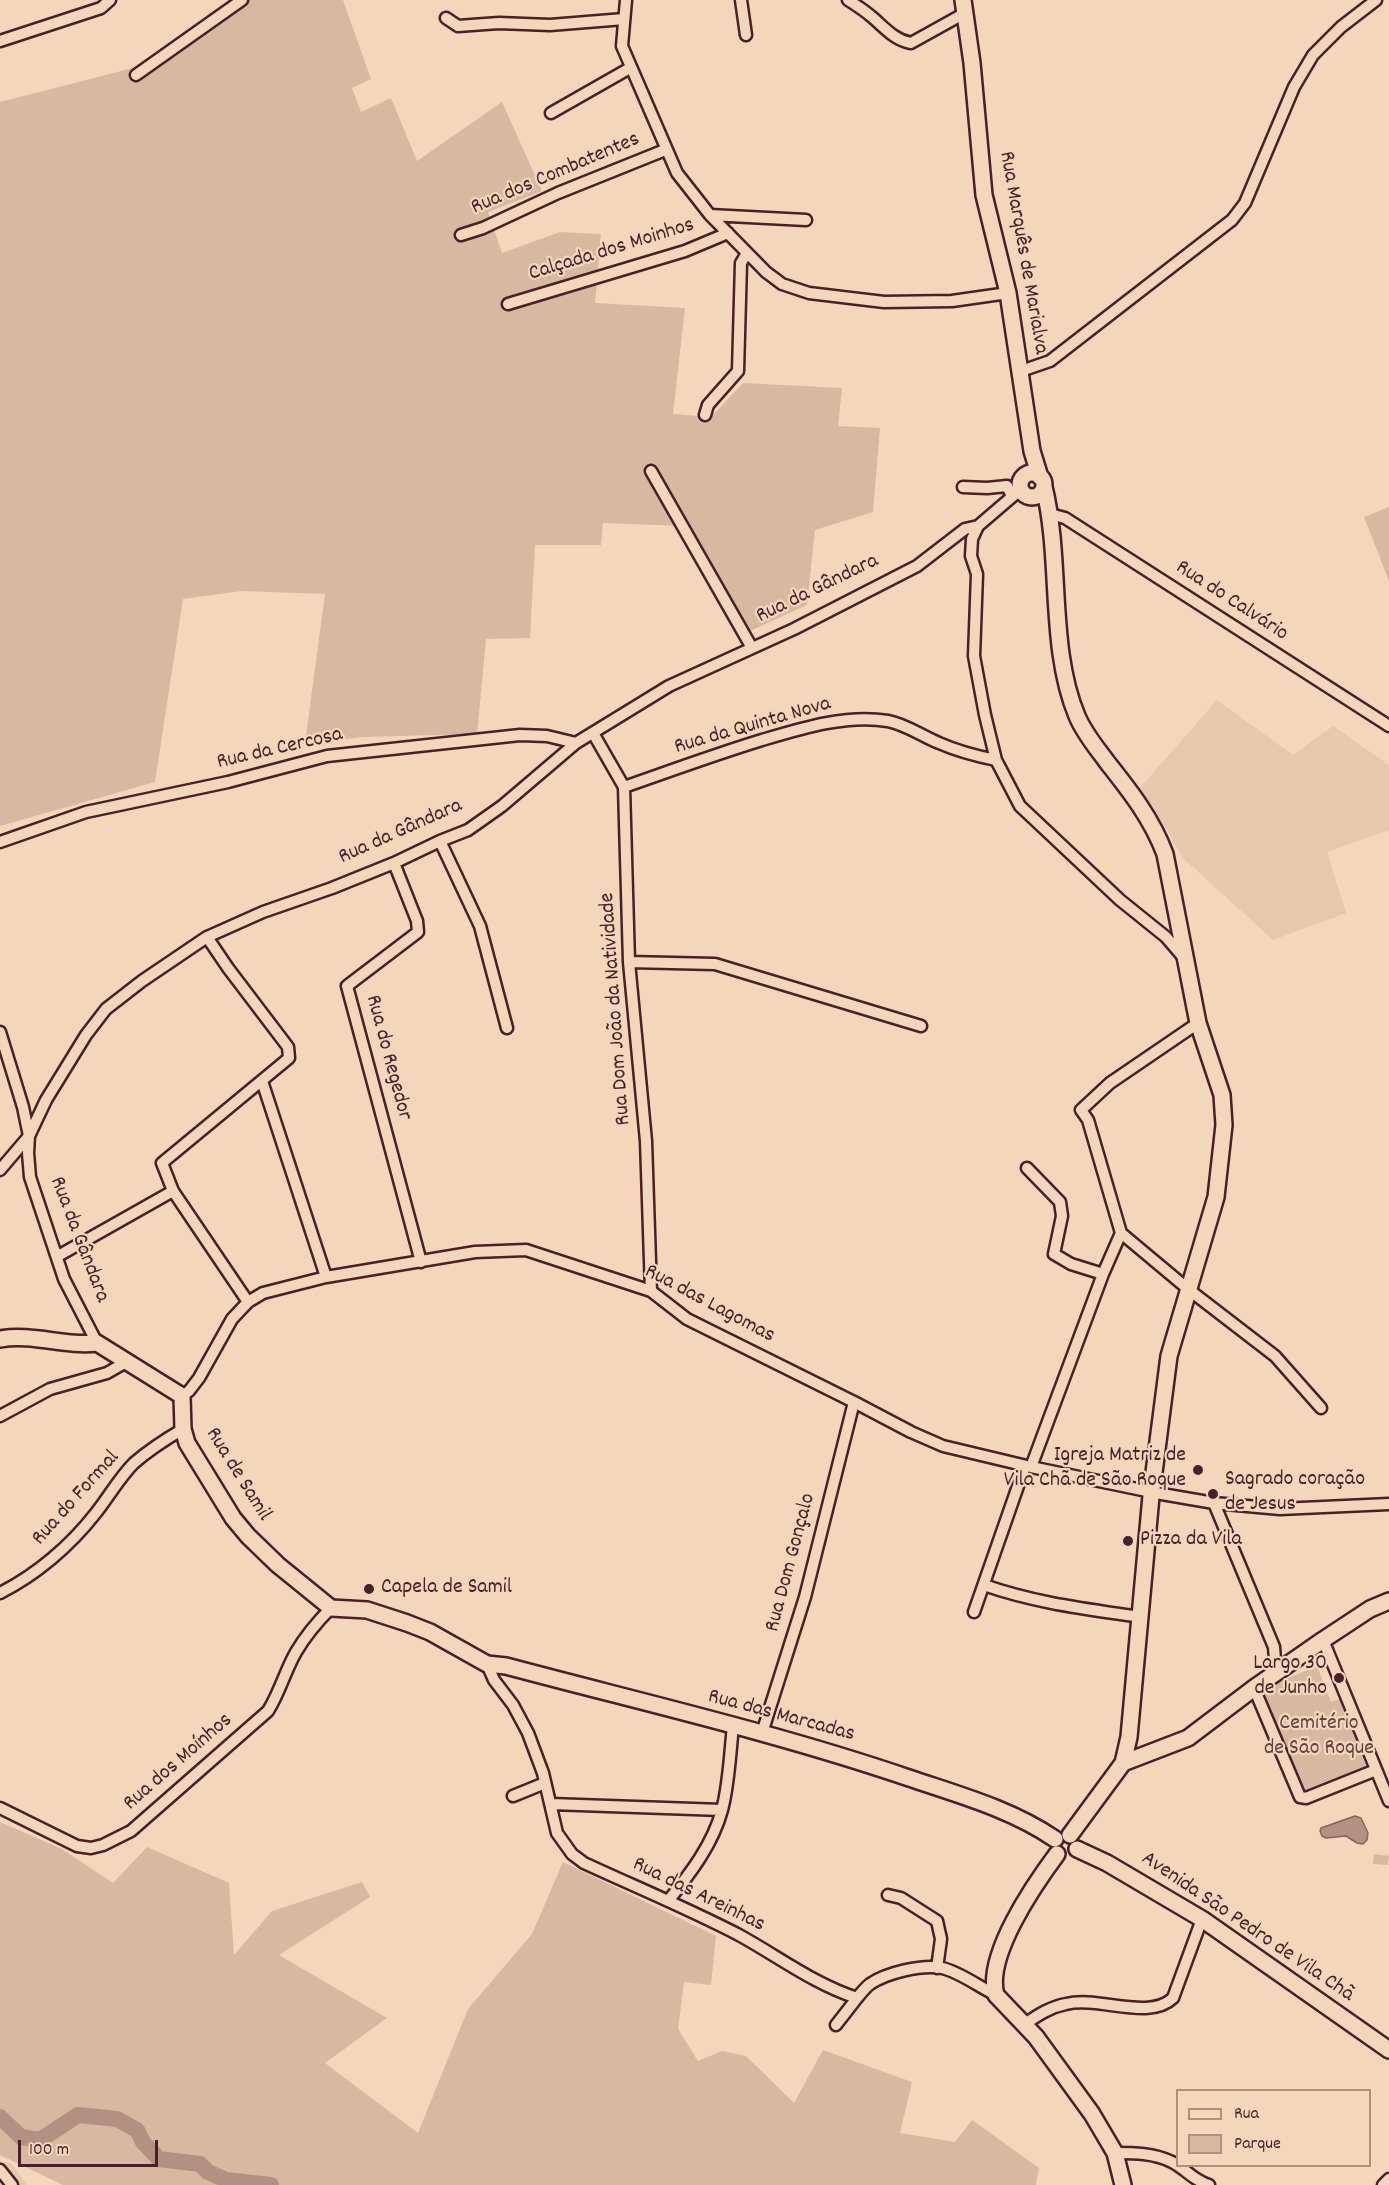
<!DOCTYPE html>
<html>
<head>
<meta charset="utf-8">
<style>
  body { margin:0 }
  #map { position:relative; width:1389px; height:2185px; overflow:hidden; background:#f3d7ba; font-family:Dekko,sans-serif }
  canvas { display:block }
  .legend { position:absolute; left:1176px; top:2089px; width:195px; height:78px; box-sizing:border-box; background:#f3d7ba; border:2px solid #af8d81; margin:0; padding:8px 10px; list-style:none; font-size:18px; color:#4a1f2b }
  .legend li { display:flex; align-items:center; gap:12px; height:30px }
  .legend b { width:30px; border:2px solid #af8d81 }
  .scale { position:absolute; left:18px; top:2140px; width:140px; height:27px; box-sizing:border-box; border:3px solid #4a1f2b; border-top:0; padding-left:8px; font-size:18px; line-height:21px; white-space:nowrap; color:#4a1f2b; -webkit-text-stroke:4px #f3d7ba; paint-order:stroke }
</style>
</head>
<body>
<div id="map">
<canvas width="1389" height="2185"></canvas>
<ul class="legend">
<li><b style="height:8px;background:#f3d7ba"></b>Rua</li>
<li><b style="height:16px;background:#d7b9a2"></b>Parque</li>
</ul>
<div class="scale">100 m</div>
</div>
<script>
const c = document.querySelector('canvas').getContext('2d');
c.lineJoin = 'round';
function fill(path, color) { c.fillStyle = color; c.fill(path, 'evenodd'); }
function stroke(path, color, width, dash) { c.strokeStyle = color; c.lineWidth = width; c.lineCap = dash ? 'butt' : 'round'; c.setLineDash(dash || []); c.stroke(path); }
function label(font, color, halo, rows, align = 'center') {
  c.font = font + ' Dekko,sans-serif'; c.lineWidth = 4.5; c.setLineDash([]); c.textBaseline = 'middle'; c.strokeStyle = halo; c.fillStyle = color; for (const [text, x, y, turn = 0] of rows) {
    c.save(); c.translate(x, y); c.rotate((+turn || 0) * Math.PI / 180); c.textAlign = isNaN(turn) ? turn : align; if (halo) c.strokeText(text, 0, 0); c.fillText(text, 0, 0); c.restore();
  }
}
fill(new Path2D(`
  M1217,700L1293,755L1333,726L1389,765V830L1327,852L1346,913L1273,940L1183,858L1164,825L1139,789Z
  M0,2161L11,2163L27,2185H0Z`), '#e6c8af');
fill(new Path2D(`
  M233,0H343L371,79L352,88L361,112L391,98L417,161L502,102L542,191L488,212L502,253L560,232L601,234L595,303L685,308L673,414L711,417L743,383L842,388L838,426L880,428L873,512L815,530L807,605L748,632L683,526L603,523L601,545H535L530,638L486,639L477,734L364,737L305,743L325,594L242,591L183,599L155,782L0,826V102L137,67Z
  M1389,507V581L1364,517Z
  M1317,1666L1331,1702L1341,1698L1366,1766L1304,1792L1262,1689Z
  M0,1822L62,1849L113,1883L147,1847L229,1883L234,1955L272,1911L362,1882L370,1897L279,1955L387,2018L325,2063L418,2133L468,2009L532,1934L563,1862L716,1936L711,1985L684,1982L678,2029L698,2061L722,2051L746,2056L794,2103L823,2050L912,2082L900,2133L955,2142L972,2120L1039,2168L1036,2185H63L0,2155Z
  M1374,1854L1389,1856L1388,1865L1373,1864Z`), '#d7b9a2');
const water = new Path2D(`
  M1355,1816L1361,1818L1368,1833L1367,1840L1363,1844L1357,1843L1346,1836L1326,1838L1322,1836L1320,1831L1321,1828Z`);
fill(water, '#b29183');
stroke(water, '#886360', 1.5);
stroke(new Path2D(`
  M0,2117L21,2137L40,2140L78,2115L117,2119L137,2130L143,2142L159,2159L200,2164L208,2172L226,2180L271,2185`), '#b29183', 16);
const street = new Path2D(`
  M626,0L622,46L677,173L710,215L766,272L782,284L809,293L884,302L952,301L1008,293
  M741,0L746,35
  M848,0C856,5 865,11 872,17C884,27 894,40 911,43L965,13
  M446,18L458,26L499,23L550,25L624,19
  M0,41L101,8L110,0
  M136,75L242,0
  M551,113L630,68
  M710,215L806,220
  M461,235L483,228L558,193L665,150
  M508,304L685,251L728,233
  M1021,371L1050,361L1232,220L1245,203L1294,87L1313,55L1341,27L1376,0
  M705,415L708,405L738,371L741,263L747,253
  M651,471L752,648
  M963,487L987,488L1007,486L1012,496
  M1050,514L1065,518L1389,726
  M978,526L972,539L971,556L977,574L974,656L985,715L996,760L1020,806L1120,900L1166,937L1184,958
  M593,733L624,787L629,962L646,1141L651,1291
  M624,787C670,771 716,754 762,740C802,728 847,714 888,721C905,724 922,736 939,743C957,751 976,756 996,760
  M440,841L480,926L507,1028
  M0,842L86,812L228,782L327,756L520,735L547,736L576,743
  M394,863L417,921L418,932L347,986L421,1262
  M207,937L228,968L288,1047L289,1058L162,1163L173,1191L248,1302
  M629,962L715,964L921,1026
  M0,1032L23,1107L29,1136L0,1170
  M262,1081L326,1277
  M1027,1168L1060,1202L1062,1216L1054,1254L1071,1264L1103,1274L1121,1233L1188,1289L1275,1356L1321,1408
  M1121,1233L1088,1120L1081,1110L1110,1083L1198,1023
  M58,1256L173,1191
  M97,1343L64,1279L30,1177L28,1153L29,1136L46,1100L86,1035L106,1009L142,981L207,937L263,912L332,888L394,863L440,841L468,830L502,806L576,743L669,686L794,629L917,566L965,529L978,526L1020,490
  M182,1396L189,1391L199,1378L232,1319L248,1302L263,1293L326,1277L475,1252L526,1250L651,1291L687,1319L854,1402L911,1432L943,1446L1031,1467L1147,1491
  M0,1416L50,1389L107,1373L128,1361
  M1031,1467L1103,1274
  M1156,1493L1214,1503L1274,1647L1276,1673
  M1214,1503L1280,1509L1389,1504
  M984,1585C1035,1603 1087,1609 1140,1617
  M0,1593C36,1575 70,1546 95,1514C108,1498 119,1478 134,1463C149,1450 166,1439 183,1429
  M974,1612L1025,1466
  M1323,1640L1389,1801
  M487,1664L494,1680L513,1705L528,1733L543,1773L557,1833L572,1854L584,1863C636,1887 689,1909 739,1935C779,1957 814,1984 857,1998C861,1993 865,1988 870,1984C886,1973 922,1964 942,1968C960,1972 979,1987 996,1995
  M1254,1688L1300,1797L1306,1798L1376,1770
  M762,1733L805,1597L854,1402
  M513,1796L545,1783
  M551,1804L722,1810
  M0,1808L77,1846L91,1848L103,1845L131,1831L268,1711C280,1692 285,1671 296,1652C306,1635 318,1621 331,1608
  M888,1895L901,1898L937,1921L941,1939L937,1968
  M668,1901C690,1874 713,1844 722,1810C729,1784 730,1753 733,1726
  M1025,2024C1038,2015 1050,2007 1066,2004C1099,1996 1149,2021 1173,1998L1202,1919
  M836,2025L857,1998
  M1115,2153C1134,2153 1154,2153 1172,2162C1186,2169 1194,2181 1209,2185
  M0,2170L12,2185
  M1383,2185L1389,2179`);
const secondary = new Path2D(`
  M963,0L972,63L984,195L1008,293L1032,451L1040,477
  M1020 485a12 12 0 1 1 24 0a12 12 0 1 1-24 0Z
  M1044,487C1062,560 1048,647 1077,716C1084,733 1096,747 1107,762C1130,791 1152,819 1165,854L1198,1023L1222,1095L1224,1125L1216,1197L1169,1356L1152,1488
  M0,1339C33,1333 65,1347 97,1343L182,1396L183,1429L187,1443L233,1518L248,1536L278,1565L331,1608L367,1610L407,1623L430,1632L487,1664L506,1666C641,1702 777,1733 909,1778C959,1795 1011,1809 1055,1839
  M1123,1763L1129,1737L1151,1496
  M1070,1835L1123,1763L1188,1738L1254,1688L1323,1640L1370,1609L1389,1601
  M1077,1849L1107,1863L1202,1919L1389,2050
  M1057,1854C1034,1885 985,1956 996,1995L1036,2037L1092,2114L1115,2153L1123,2185`);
stroke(street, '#4a1f2b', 15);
stroke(secondary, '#4a1f2b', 20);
stroke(street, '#f3d7ba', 10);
stroke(secondary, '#f3d7ba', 15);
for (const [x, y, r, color] of [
  [1198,1470,6,"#4a1f2b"],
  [1213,1494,6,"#4a1f2b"],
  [1128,1541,6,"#4a1f2b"],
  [369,1589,6,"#4a1f2b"],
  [1339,1678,6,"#4a1f2b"]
]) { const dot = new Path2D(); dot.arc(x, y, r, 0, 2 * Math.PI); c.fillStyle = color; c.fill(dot); stroke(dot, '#f3d7ba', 2); }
label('22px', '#4a1f2b', '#f3d7ba', [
  ["Rua dos Combatentes",556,175,-23],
  ["Calçada dos Moinhos",612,251,-17],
  ["Rua Marquês de Marialva",1022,253,80],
  ["Rua da Gândara",818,590,-26],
  ["Rua do Calvário",1231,602,33],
  ["Rua da Quinta Nova",753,727,-16],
  ["Rua da Cercosa",280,750,-13],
  ["Rua da Gândara",401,833,-24],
  ["Rua Dom João da Natividade",617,1009,-94],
  ["Rua do Regedor",387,1058,75],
  ["Rua da Gândara",78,1240,69],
  ["Rua das Lagomas",709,1305,28],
  ["Rua de Samil",237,1475,58],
  ["Rua do Formal",77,1499,-48],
  ["Rua Dom Gonçalo",792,1563,-75],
  ["Rua das Marcadas",781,1717,15],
  ["Rua dos Moínhos",179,1763,-41],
  ["Rua das Areinhas",698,1896,26],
  ["Avenida São Pedro de Vila Chã",1247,1928,34]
]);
label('22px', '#4a1f2b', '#f3d7ba', [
  ["Igreja Matriz de",1186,1457,"right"],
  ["Vila Chã de São Roque",1186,1482,"right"],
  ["Sagrado coração",1225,1481],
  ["de Jesus",1225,1506],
  ["Pizza da Vila",1140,1541],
  ["Capela de Samil",381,1589],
  ["Largo 30",1327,1665,"right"],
  ["de Junho",1327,1690,"right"]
], 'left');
label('22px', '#663e43', '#f3d7ba', [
  ["Cemitério",1319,1725],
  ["de São Roque",1319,1750]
]);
</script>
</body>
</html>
